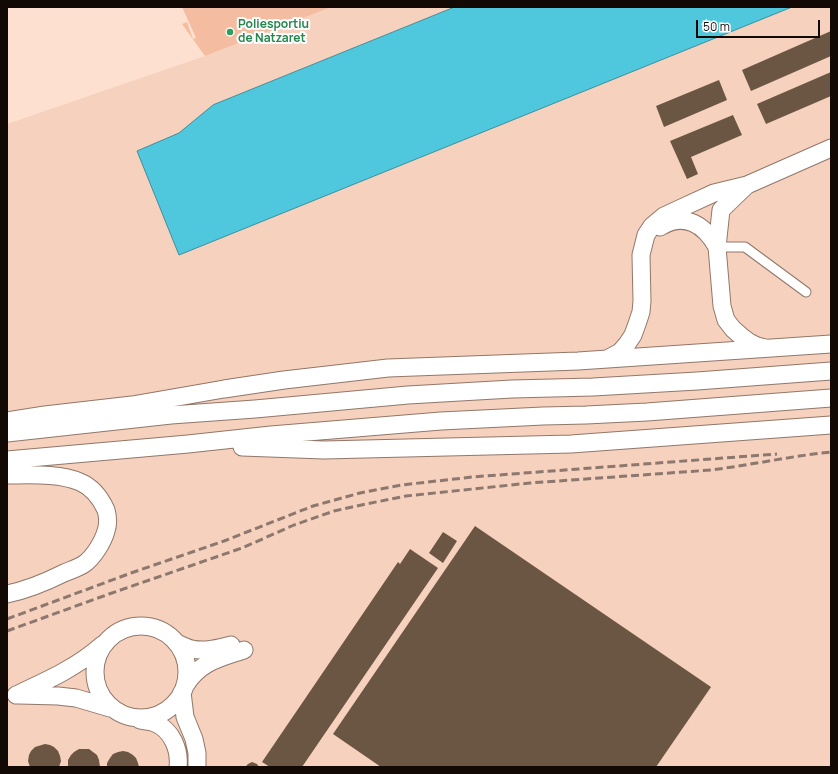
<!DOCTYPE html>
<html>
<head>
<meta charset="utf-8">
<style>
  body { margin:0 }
  #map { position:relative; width:838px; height:774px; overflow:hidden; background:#fee0d0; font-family:Manrope,sans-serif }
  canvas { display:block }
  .frame { position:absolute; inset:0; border:8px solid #120905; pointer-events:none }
  .scale { position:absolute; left:696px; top:20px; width:124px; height:18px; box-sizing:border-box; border:2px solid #120905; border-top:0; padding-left:5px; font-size:12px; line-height:14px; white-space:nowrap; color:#120905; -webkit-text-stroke:3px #fff; paint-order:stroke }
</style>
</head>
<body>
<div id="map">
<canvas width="838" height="774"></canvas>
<div class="frame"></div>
<div class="scale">50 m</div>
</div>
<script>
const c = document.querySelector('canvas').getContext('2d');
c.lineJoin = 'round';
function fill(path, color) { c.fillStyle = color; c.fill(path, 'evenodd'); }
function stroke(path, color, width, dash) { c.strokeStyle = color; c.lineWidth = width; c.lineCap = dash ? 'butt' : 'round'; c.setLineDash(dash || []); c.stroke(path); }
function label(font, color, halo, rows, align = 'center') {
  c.font = font + ' Manrope,sans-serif'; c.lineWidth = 4; c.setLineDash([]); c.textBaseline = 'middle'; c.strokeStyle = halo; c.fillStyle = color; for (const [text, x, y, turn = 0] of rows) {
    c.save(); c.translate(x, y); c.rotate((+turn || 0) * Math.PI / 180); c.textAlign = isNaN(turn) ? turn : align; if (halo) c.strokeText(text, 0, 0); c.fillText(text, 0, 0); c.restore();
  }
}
fill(new Path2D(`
  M328,7H831V767H7V124L205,56Z`), '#f6d1be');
fill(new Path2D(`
  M182,7H331L205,56L182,24L187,22L193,39L196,38Z`), '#f4bda1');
const water = new Path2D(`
  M455,7H792L179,255L137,151L179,133L213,105Z`);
fill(water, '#4fc8de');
stroke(water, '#3d8f9d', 1);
fill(new Path2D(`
  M831,31V56L751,91L742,70Z
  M831,72V96L766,124L757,104Z
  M719,80L727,100L664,127L656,106Z
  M733,115L742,135L691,157L698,174L687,179L670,141Z
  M475,526L711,687L656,767H381L333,734Z
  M443,532L457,541L443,563L429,553Z
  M410,549L438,568L302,767H270L262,762L398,562L400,564Z
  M45,744L50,745L54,747L58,751L60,756L61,761L59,767H30L28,761L29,755L31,751L35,747Z
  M79,749H89L97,755L99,760L100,767H68V760L71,755L74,752Z
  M123,751L128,752L133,755L136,758L138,763L139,767H107V763L110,758L113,754L118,752Z
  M252,762L257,764L259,767H245L248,764Z`), '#6b5644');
const service = new Path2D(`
  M717,247H745L806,292`);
const minor = new Path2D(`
  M747,185L721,210L717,247L722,306L726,320L733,329L741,336L749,342L757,346L765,348
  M660,227C684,212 704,224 717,247
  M607,359L620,352L627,344L633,335L637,324L641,312L642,301L641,255L646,235L652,226L664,216L679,209L714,193L747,185L831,148
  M7,421L45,415L132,405L224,389L284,380L388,368L578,361L831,344
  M7,433L171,415L255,409L408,395L512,389L593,387L697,381L831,371
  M242,447L324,450L571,444L831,425
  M7,460L188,444L271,435L441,421L543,416L586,415L647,412L831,398
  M7,475C30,475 59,473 80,482C92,487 101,499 106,510C108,517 108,525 106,531C103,542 93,558 84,564C78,568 71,570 64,573C46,582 27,590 7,594
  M95 672a46 46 0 1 1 92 0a46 46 0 1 1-92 0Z
  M177,643C181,645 187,648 192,649C205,652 218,648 231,645
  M185,686C199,662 220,658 244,650
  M182,692L185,717L194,739L197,753V767
  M16,695C46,681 76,668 102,645
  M19,695L58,696L76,698L110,708
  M140,720C145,721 150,721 155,723C172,730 180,750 178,767`);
stroke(service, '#917769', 11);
stroke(minor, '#917769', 19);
stroke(service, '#fff', 9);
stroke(minor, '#fff', 17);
stroke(new Path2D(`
  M7,619L131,573L224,541L313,506L360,493L402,485L472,477L777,454
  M7,631L109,594L242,548L294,525L334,511L366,504L406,496L530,483L711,470C751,465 791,456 831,452`), '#8c786e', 3, [8, 4]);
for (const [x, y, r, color] of [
  [230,32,4,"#2e9e5b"]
]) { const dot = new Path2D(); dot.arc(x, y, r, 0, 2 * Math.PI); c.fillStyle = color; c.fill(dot); stroke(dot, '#fff', 1.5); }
label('bold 12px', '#27864d', '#fff', [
  ["Poliesportiu",238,25],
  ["de Natzaret",238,39]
], 'left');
</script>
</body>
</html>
